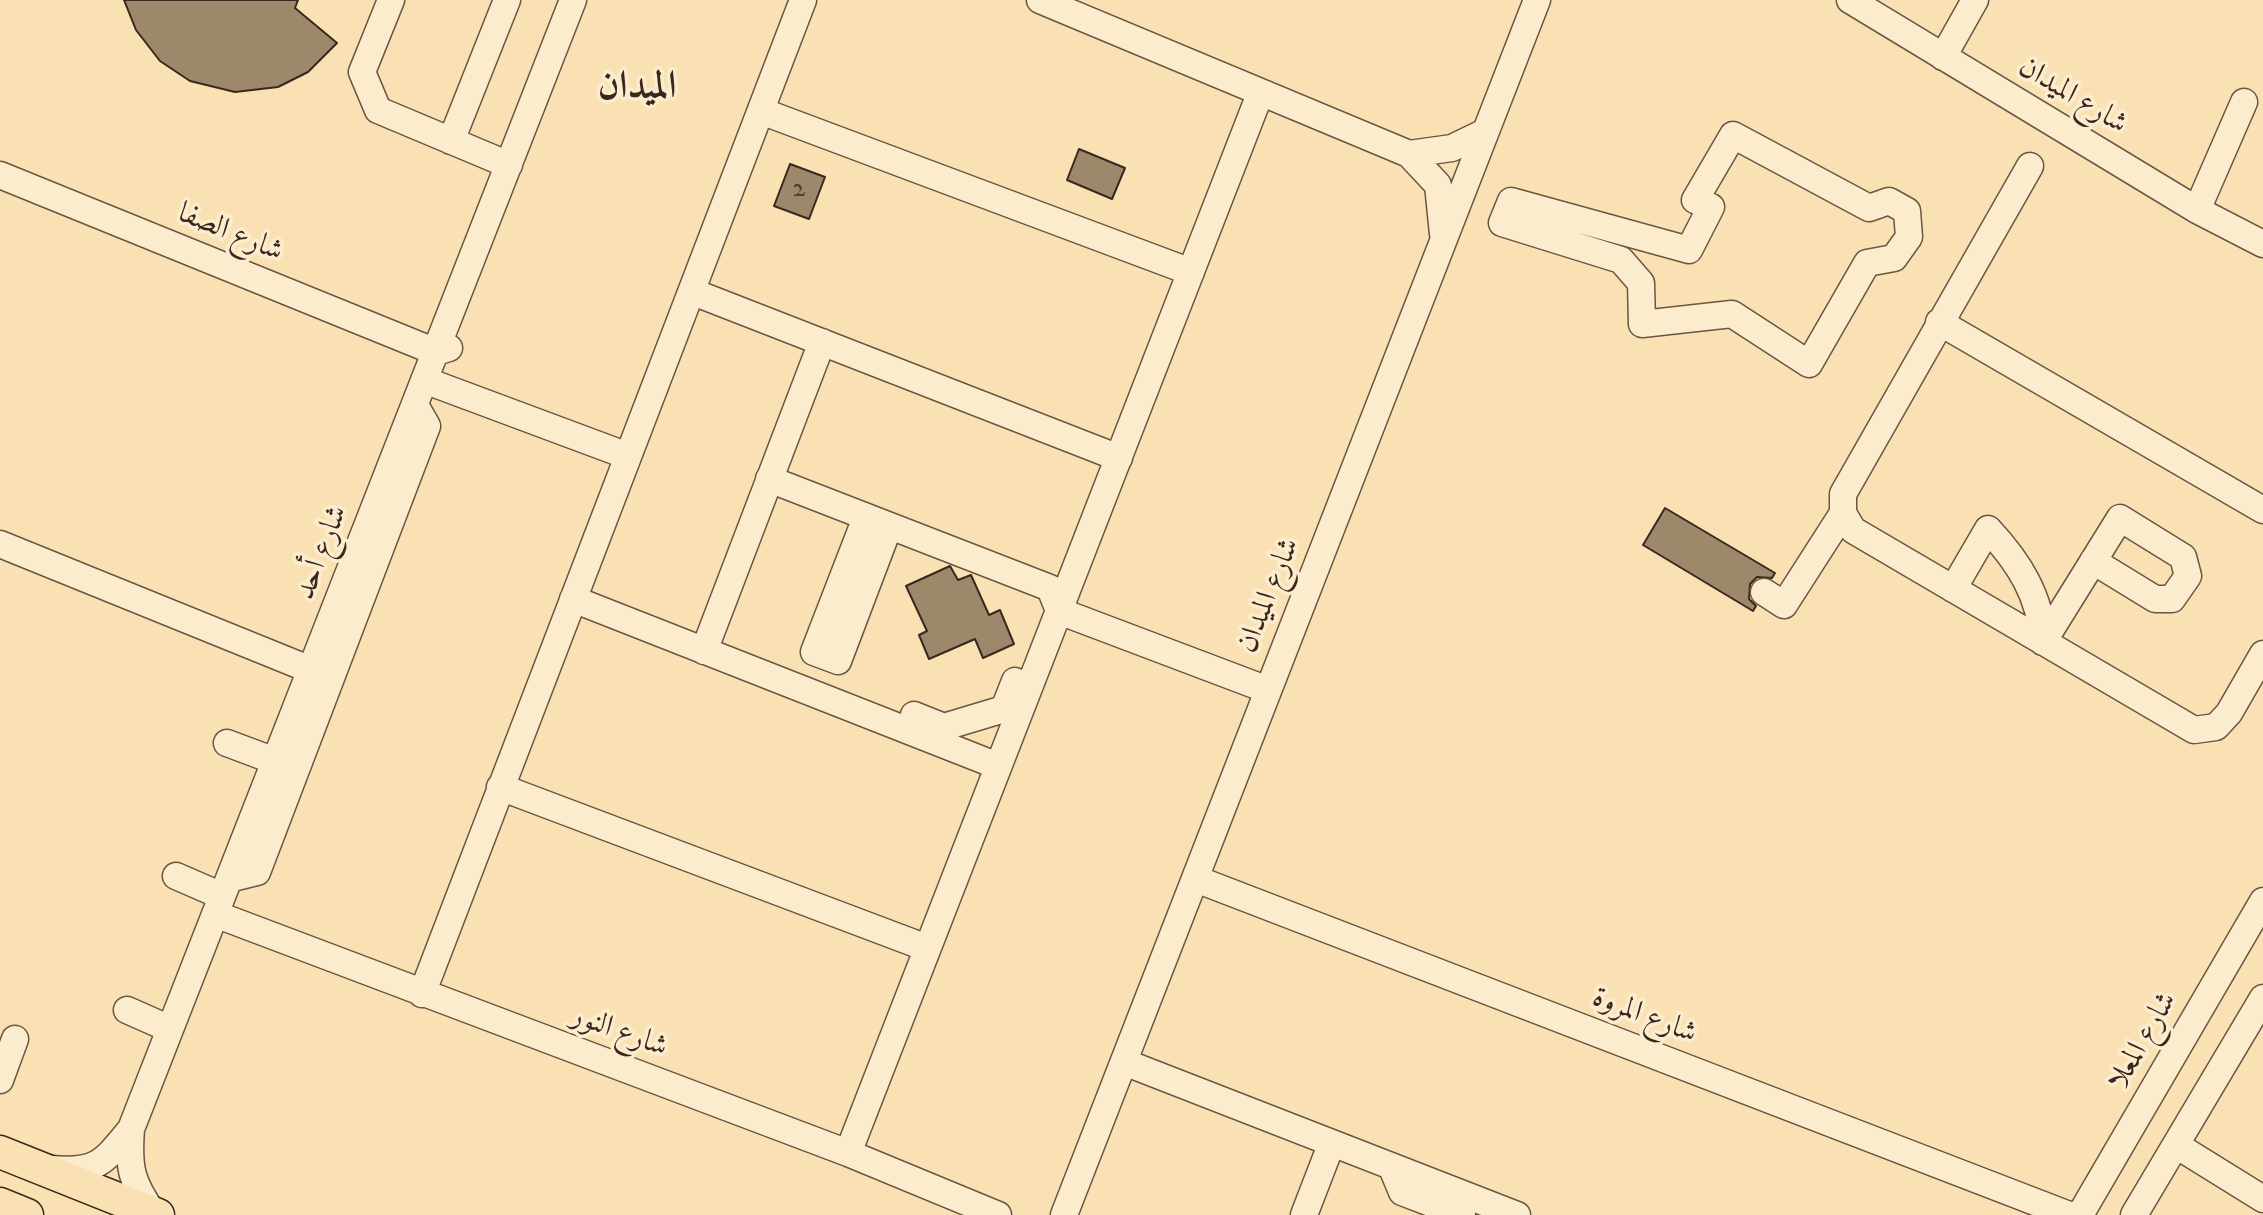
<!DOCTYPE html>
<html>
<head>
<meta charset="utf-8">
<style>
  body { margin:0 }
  canvas { display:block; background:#fae1b3 }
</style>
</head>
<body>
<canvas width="2263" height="1215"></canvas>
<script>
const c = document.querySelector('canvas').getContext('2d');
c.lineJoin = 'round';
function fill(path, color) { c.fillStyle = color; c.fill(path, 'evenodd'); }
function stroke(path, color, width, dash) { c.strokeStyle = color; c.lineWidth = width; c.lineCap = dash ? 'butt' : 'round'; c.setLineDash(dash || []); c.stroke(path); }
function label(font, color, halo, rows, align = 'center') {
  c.font = font + ' "IM FELL DW Pica",Amiri,serif'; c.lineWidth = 7; c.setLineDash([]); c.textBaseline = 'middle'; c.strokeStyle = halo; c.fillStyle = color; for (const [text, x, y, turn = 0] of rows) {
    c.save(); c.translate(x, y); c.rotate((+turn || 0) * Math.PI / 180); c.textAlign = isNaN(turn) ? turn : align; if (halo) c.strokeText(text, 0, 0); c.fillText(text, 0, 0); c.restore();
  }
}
const building = new Path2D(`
  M124,0H298L295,8L337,43L308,72L278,87L235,92L190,81L160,61L136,30Z
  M1079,149L1125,168L1112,199L1067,180Z
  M790,164L825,177L809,219L774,206Z
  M1665,508L1775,573L1772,578L1757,577L1750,584L1749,599L1756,606L1753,611L1643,545Z
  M950,566L958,580L971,575L989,615L1000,610L1014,644L983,658L975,639L929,659L919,635L927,631L906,586Z`);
fill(building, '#9d886b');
stroke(building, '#39281e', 2);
const minor = new Path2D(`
  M391,0L362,72L378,110L509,165
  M1040,0L1409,154L1438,185L1443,234
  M1850,0L2197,210L2263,244
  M1943,57L1975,0
  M761,111L1191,272
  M1733,135L1869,208L1889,201L1907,211L1909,237L1894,258L1867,263L1809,364L1732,314L1642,324L1641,283L1621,260L1502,223L1511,201L1689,250L1711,207L1695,200Z
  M451,141L507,0
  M1409,154L1452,148L1483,133
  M0,175L436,352L449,348
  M2197,210L2244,102
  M693,292L1119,458
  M1939,322L2263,510
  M424,380L628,456
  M769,479L1050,588L1059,611L1268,690
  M1843,513L1853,530L2194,730L2216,727L2229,713L2263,654
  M862,528L885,537L838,661L814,652Z
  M0,544L311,670
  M1953,589L1988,529C2018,561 2041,596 2043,642
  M1764,592L1784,605L1843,513V494L2030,166
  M573,599L998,766
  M2043,642L2120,518L2183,557L2188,576L2172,599H2155L2093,561
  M704,651L822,342
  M914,715L944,727L1004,709L1015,681
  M227,743L275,761
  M500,787L927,948
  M176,876L222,896
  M229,879L257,872L427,426L415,405
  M1196,879L2069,1215
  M215,914L848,1153L998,1215
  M422,994L803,0
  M127,1010L170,1029
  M1124,1062L1517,1215
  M0,1080L15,1039
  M2176,1145L2263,1199
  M848,1153L1260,94
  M1392,1168L1402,1192L1462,1215
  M52,1169C97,1173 104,1162 131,1129
  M153,1213C131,1182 128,1167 131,1129L573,0
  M1064,1215L1537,0
  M1304,1215L1331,1145
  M2080,1215L2263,901
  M2134,1215L2263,998`);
const major = new Path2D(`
  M0,1152L158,1215
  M0,1204L27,1215`);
stroke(minor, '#695643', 29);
stroke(major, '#39281e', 35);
stroke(minor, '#fcecce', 26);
stroke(major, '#fae1b3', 32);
label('26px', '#524031', null, [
  ["2",799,191]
]);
label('30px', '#39281e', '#fcecce', [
  ["شارع الميدان",2072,97,31],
  ["شارع الصفا",230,234,22],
  ["شارع أحد",323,553,-69],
  ["شارع الميدان",1270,596,-68],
  ["شارع المروة",1644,1017,21],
  ["شارع النور",619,1033,20],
  ["شارع المعلا",2144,1042,-60]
]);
label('bold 38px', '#39281e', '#fcecce', [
  ["الميدان",637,89]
]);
</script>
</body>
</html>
